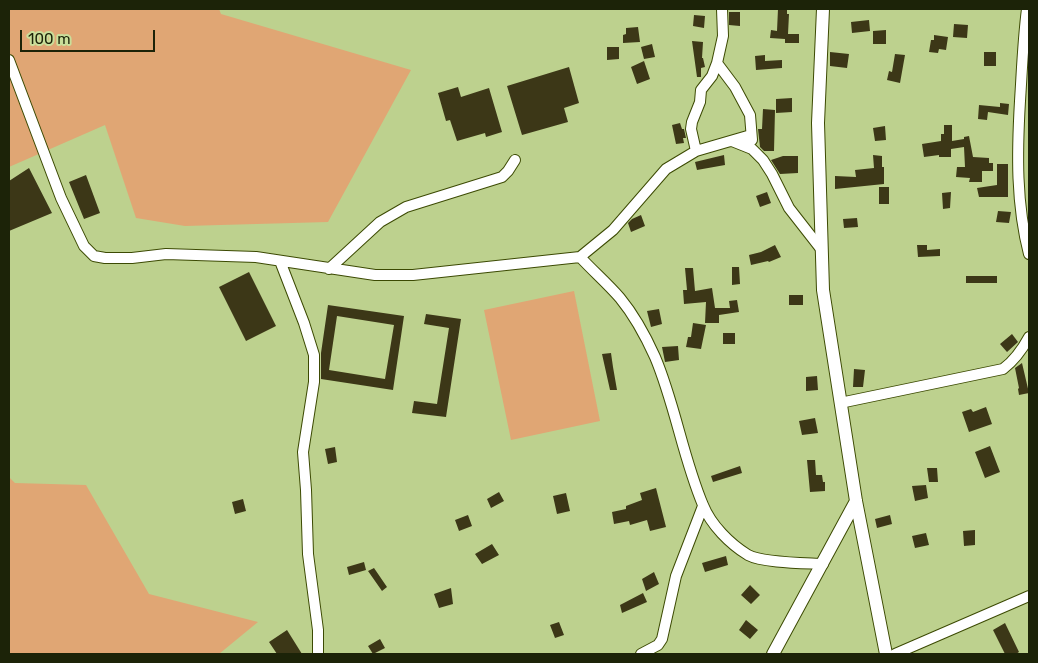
<!DOCTYPE html>
<html>
<head>
<meta charset="utf-8">
<style>
  body { margin:0 }
  #map { position:relative; width:1038px; height:663px; overflow:hidden; background:#bdd18e; font-family:Rubik,sans-serif }
  canvas { display:block }
  .frame { position:absolute; inset:0; border:10px solid #1c2308; pointer-events:none }
  .scale { position:absolute; left:20px; top:30px; width:135px; height:22px; box-sizing:border-box; border:2px solid #1c2308; border-top:0; padding-left:6px; font-size:15px; line-height:18px; white-space:nowrap; color:#1c2308; -webkit-text-stroke:4px #cade9a; paint-order:stroke }
</style>
</head>
<body>
<div id="map">
<canvas width="1038" height="663"></canvas>
<div class="frame"></div>
<div class="scale">100 m</div>
</div>
<script>
const c = document.querySelector('canvas').getContext('2d');
c.lineJoin = 'round';
function fill(path, color) { c.fillStyle = color; c.fill(path, 'evenodd'); }
function stroke(path, color, width, dash) { c.strokeStyle = color; c.lineWidth = width; c.lineCap = dash ? 'butt' : 'round'; c.setLineDash(dash || []); c.stroke(path); }
fill(new Path2D(`
  M9,9H219L221,14L411,70L328,222L185,226L136,218L105,125L9,167Z
  M574,291L600,421L511,440L484,310Z
  M9,477L15,483L86,485L149,594L258,622L219,654H9Z`), '#e0a674');
fill(new Path2D(`
  M778,9H787V14H789L788,34H799V43H785V39L770,38L771,30L777,31Z
  M729,12H740V26L729,25Z
  M694,15L705,16L704,28L693,26Z
  M869,20L870,31L852,33L851,22Z
  M954,24L968,25L967,38L953,37Z
  M638,27L640,42L623,43V35L626,34V28Z
  M886,30V44H873V31Z
  M934,35L948,37L946,50L939,49L938,53L929,52L931,40H934Z
  M692,41L703,42L702,58H703L705,67L701,68V77H697Z
  M652,44L655,57L644,59L641,47Z
  M607,47H619V59L607,60Z
  M830,52L849,54L847,68L830,66Z
  M984,52H996V66H984Z
  M895,54L905,55L900,83L887,80L889,71L892,72Z
  M765,55V61L782,60V68L756,70L755,56Z
  M644,61L650,79L637,84L631,67Z
  M569,67L579,103L564,108L568,122L522,135L507,86Z
  M458,87L461,97L489,88L502,132L486,137L485,133L457,141L450,120L446,121L438,93Z
  M792,98V112L776,113V99Z
  M1000,103L1009,104L1008,115L988,112L987,120L978,119L979,105L1000,107Z
  M763,109L775,110L774,151H764L760,147L758,129H762Z
  M680,123L682,129H684L686,138H683L684,143L676,144L672,125Z
  M944,125H952V141L964,139V137L969,136L973,157L989,158V163H993V171H982V182H969L970,178L956,177L957,167H965L964,147L951,149V157H939V155L924,157L922,144L941,141V134H944Z
  M885,126L886,140L875,141L873,128Z
  M724,155L725,165L697,170L695,162Z
  M873,155L882,156V167H884V184L835,189V176L856,177L855,170L874,168Z
  M783,156H798V173L780,174L771,160Z
  M997,164H1008V197H979L977,188L997,185Z
  M29,168L52,213L9,231V181Z
  M86,175L100,213L84,219L69,182Z
  M879,187H889V204H879Z
  M767,192L771,203L760,207L756,196Z
  M951,192L950,208L943,209L942,193Z
  M998,211L1011,212L1009,223L996,222Z
  M641,215L645,226L631,232L628,223L632,219Z
  M857,218L858,227L844,228L843,219Z
  M775,245L781,257L769,262L768,261L751,265L749,255L761,252Z
  M917,245H927V250L940,249V256L918,257Z
  M732,267H739L740,284L732,285Z
  M685,268H693L695,291L712,288L715,308H730L729,301L737,300L739,312L719,315V323H705L706,302L684,304L683,290H687Z
  M249,272L276,326L246,341L219,287Z
  M966,276H997V283H966Z
  M789,295H803V305H789Z
  M328,305L404,316L393,390L321,379V353ZM337,316L394,325L385,379L329,370Z
  M659,309L662,324L651,327L647,311Z
  M426,314L461,319L446,417L412,413L414,401L437,404L449,328L424,324Z
  M693,323L706,325L701,349L686,347L688,337H691Z
  M723,333H735V344H723Z
  M1012,334L1018,342L1007,352L1000,344Z
  M678,346L679,360L665,362L662,347Z
  M611,353L613,367L617,390H610L602,354Z
  M1022,363L1029,393L1019,395L1018,389L1019,388L1015,368Z
  M854,369L865,370L863,387H853Z
  M817,376L818,390L806,391V377Z
  M986,407L992,424L969,432L962,412L971,409L973,412Z
  M815,418L818,433L802,435L799,421Z
  M990,446L1000,472L985,478L975,452Z
  M335,447L337,462L328,464L325,449Z
  M807,460H815L816,475H822L823,482H825V491L810,492Z
  M740,466L742,473L713,482L711,476Z
  M927,468H937L938,482H929Z
  M926,485L928,498L915,501L912,486Z
  M656,488L666,527L650,531L647,520L630,525L629,521L614,524L612,512L626,509V506L642,500L640,493Z
  M499,492L504,501L491,508L487,499Z
  M566,493L570,511L557,514L553,496Z
  M243,499L246,511L235,514L232,502Z
  M468,515L472,526L459,531L455,520Z
  M890,515L892,524L877,528L875,519Z
  M975,530V545L964,546L963,531Z
  M926,533L929,545L915,548L912,536Z
  M492,544L499,555L482,564L475,554Z
  M726,556L728,565L705,572L702,563Z
  M364,562L366,570L349,575L347,567Z
  M374,568L387,587L382,591L368,571Z
  M654,572L659,584L646,591L642,579Z
  M750,585L760,595L751,604L741,595Z
  M451,588L453,604L439,608L434,594Z
  M643,593L647,602L622,613L620,605Z
  M746,620L758,630L750,639L739,630Z
  M559,622L564,635L555,638L550,625Z
  M1005,623L1019,652L1016,654H1005L993,630Z
  M287,630L302,654H277L269,642Z
  M380,639L385,648L373,654L368,646Z`), '#3c3717');
const minor = new Path2D(`
  M1027,9C1023,40 1022,70 1020,101C1017,153 1016,204 1029,254
  M9,60L61,198L84,246L94,256L105,258H132L166,254L256,257L375,275H413L580,257C593,271 608,284 620,298C634,315 646,337 655,357C675,404 683,458 703,505C711,525 730,544 748,555C763,563 805,563 823,564
  M717,63L735,87L750,115L752,140
  M732,141L752,149L763,160L772,174L789,208L821,249
  M696,151L691,129L692,122L700,102L701,90L712,76L717,63L723,36L722,9
  M580,257L613,230L666,169L696,151L751,135
  M280,261L304,323L314,355V382L303,452L306,490L308,554L318,630V654
  M329,269L380,222L406,207L502,177L508,171L515,160
  M840,403L1003,369C1015,360 1022,350 1029,337
  M641,654L658,645L662,639L676,576L703,506
  M895,654L1029,596`);
const tertiary = new Path2D(`
  M823,9L818,123L823,290L856,501L886,654
  M773,654L856,501`);
stroke(minor, '#3c4a03', 12);
stroke(tertiary, '#3c4a03', 14);
stroke(minor, '#fff', 10);
stroke(tertiary, '#fff', 12);
</script>
</body>
</html>
